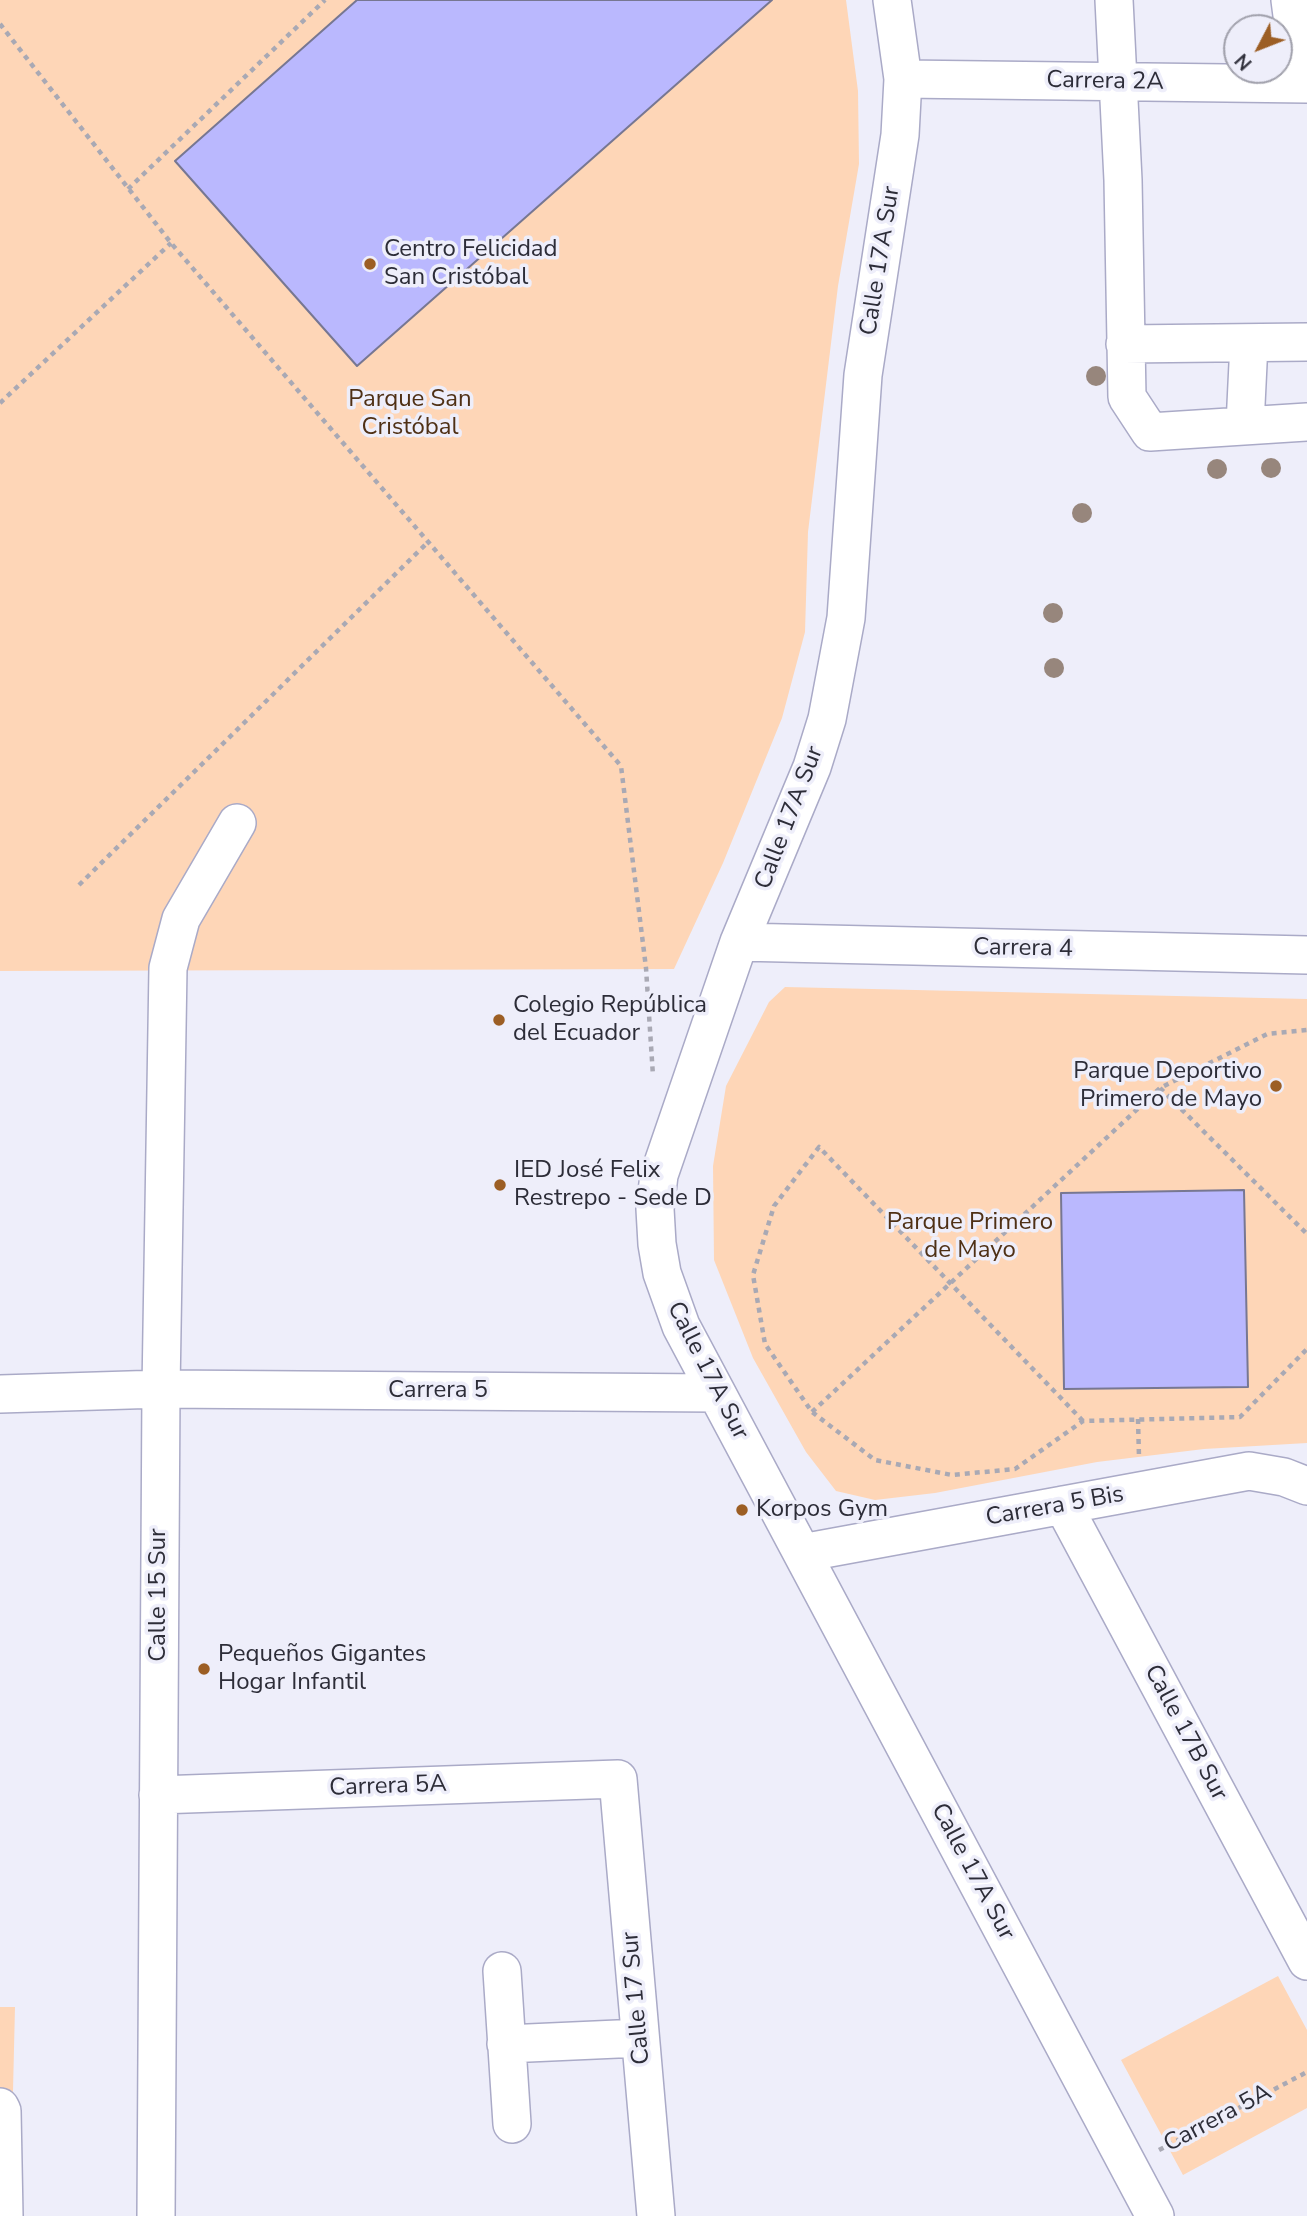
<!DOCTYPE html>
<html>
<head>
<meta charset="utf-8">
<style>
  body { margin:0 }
  #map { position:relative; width:1307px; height:2216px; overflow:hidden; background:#eeeefa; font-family:"Nunito Sans",sans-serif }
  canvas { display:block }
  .north { position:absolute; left:1223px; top:14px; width:70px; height:70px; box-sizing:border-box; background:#eeeefa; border:2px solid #a1a1ac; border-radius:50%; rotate:228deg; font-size:19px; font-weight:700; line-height:28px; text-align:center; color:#2d2d38 }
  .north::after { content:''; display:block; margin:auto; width:24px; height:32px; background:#9c5e24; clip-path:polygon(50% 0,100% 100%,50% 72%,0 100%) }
</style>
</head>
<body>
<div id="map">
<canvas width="1307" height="2216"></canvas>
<div class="north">N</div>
</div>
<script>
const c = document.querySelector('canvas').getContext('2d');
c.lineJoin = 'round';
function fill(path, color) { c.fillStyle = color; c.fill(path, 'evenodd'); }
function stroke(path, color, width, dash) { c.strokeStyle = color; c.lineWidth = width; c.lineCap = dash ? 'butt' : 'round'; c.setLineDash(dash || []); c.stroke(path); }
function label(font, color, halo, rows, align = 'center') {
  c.font = font + ' "Nunito Sans",sans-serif'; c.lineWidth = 7; c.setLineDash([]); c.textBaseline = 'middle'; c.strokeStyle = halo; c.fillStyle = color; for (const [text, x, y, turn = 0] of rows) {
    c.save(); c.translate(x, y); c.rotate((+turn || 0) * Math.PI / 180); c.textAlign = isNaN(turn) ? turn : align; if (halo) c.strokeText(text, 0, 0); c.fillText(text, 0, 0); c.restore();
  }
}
fill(new Path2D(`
  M0,0H846L858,91L859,164L838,286L808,532L805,632L782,718L723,863L674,969L0,971Z
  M785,987L1307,999V1443L1204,1449L1097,1462L935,1493L875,1500L836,1491L806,1452L753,1358L714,1260L713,1166L726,1086L769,1002Z
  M1278,1976L1307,2030V2108L1183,2175L1121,2060Z
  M0,2007H15L10,2216H0Z`), '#fed6b7');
const building = new Path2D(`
  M357,0H772L357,366L175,161Z
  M1244,1190L1248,1387L1064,1389L1061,1193Z`);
fill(building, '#bab8fe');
stroke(building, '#777792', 2);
const minor = new Path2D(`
  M892,0L903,79L900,135L863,375L846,618L827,719L812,767L739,942L659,1175L655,1209L657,1244L662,1273L681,1326L1155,2216
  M1114,0L1123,180L1127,397L1150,432L1307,422
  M1290,0L1301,84
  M903,79L1307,84
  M1125,344L1307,342
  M1245,425L1249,343
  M739,942L1307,955
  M0,1394L161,1389L716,1393
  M1063,1505L1307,1961
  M802,1553L1249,1471L1284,1477L1307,1486
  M158,1795L618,1779L656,2216
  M502,1971L512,2124
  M506,2044L640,2038
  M0,2107L2,2111L4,2216
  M156,2216L161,1389L168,968L181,919L237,823`);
stroke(minor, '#aaaac7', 40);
stroke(new Path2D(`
  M0,24L171,243L621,766L646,968L653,1076
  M128,189L325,0
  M0,403L171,243
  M79,885L427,543
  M1160,1088L1307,1234
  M812,1412L1160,1088L1267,1034L1307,1030
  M1138,1419L1139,1457
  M1083,1421L819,1147L774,1206L753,1275L765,1344L812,1412L875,1460L952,1475L1015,1469L1083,1421L1240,1417L1307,1349
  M1159,2150L1307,2072`), '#a9a9b4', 4.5, [5, 5]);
stroke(minor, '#fff', 37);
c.fillStyle = '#97867c';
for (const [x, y] of [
  [1096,376],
  [1271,468],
  [1217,469],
  [1082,513],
  [1053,613],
  [1054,668]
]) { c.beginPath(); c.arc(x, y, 10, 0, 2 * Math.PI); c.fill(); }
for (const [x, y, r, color] of [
  [370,264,7,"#9c5e24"],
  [499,1020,7,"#9c5e24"],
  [1276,1086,7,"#9c5e24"],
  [500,1185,7,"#9c5e24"],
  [742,1510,7,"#9c5e24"],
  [204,1669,7,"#9c5e24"]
]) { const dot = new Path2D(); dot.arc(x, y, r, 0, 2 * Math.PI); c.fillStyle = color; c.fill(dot); stroke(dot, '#eeeefa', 2.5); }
label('24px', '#2d2d38', '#eeeefa', [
  ["Carrera 2A",1105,82,1],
  ["Calle 17A Sur",881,261,-81],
  ["Calle 17A Sur",790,818,-69],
  ["Carrera 4",1023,949,1],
  ["Calle 17A Sur",707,1371,63],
  ["Carrera 5",438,1391],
  ["Carrera 5 Bis",1055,1507,-10],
  ["Calle 15 Sur",159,1595,-90],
  ["Calle 17B Sur",1185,1733,62],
  ["Carrera 5A",388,1787,-2],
  ["Calle 17A Sur",972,1872,62],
  ["Calle 17 Sur",637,1998,-95],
  ["Carrera 5A",1218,2119,-28]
]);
label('24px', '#2d2d38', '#eeeefa', [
  ["Centro Felicidad",384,250],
  ["San Cristóbal",384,278],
  ["Colegio República",513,1006],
  ["del Ecuador",513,1034],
  ["Parque Deportivo",1262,1072,"right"],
  ["Primero de Mayo",1262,1100,"right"],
  ["IED José Felix",514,1171],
  ["Restrepo - Sede D",514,1199],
  ["Korpos Gym",756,1510],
  ["Pequeños Gigantes",218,1655],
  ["Hogar Infantil",218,1683]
], 'left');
label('24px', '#4f3015', '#eeeefa', [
  ["Parque San",410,400],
  ["Cristóbal",410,428],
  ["Parque Primero",970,1223],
  ["de Mayo",970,1251]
]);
</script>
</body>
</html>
